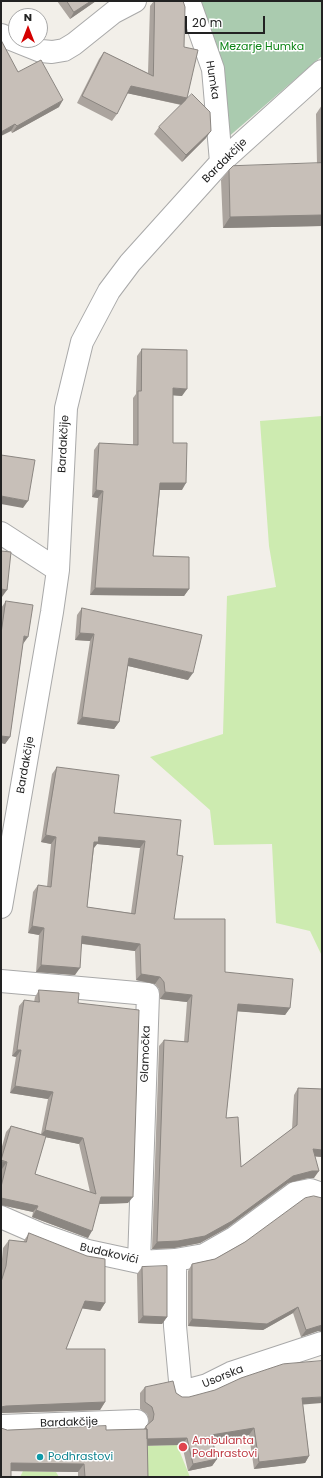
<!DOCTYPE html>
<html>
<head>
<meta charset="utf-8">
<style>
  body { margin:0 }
  #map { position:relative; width:323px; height:1478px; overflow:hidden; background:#f2efe9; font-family:Poppins,sans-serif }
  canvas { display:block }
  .frame { position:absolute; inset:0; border:2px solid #222; pointer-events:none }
  .north { position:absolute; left:8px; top:8px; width:40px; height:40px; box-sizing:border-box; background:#fff; border:1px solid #a7a7a7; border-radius:50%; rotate:0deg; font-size:11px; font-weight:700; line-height:16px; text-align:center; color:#222 }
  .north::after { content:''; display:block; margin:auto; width:14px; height:18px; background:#d40000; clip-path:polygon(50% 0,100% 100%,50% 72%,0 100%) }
  .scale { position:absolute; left:185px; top:16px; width:80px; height:18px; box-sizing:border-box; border:2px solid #222; border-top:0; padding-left:5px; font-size:12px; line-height:14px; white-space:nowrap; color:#222; -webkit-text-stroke:3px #fff; paint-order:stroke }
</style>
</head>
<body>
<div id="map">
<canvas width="323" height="1478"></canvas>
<div class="frame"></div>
<div class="north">N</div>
<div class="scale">20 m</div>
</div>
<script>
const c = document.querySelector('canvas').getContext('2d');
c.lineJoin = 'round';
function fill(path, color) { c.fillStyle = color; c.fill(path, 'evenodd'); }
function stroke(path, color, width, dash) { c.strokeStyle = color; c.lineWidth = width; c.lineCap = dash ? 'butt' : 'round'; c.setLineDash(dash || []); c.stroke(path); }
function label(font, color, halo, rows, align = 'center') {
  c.font = font + ' Poppins,sans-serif'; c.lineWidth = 3; c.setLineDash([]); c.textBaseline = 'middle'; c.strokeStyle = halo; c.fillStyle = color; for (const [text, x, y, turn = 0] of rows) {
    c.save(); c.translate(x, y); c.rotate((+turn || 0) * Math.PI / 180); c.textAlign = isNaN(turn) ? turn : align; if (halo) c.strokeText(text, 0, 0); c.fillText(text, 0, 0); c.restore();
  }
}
fill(new Path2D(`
  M322,416V956L310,931L276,923L272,844L214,845L210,810L150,757L223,734L227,596L276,587L269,546L260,421Z
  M177,1445L190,1477H142L141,1446Z
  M23,1471L56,1472L59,1477H20Z`), '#cdebb0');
fill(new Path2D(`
  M200,1H322V56L226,139Z`), '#aacbaf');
const minor = new Path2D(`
  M189,1L213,69L221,162
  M1,35L41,51L52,52L64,50L74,44L114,12L135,1
  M1,533L58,570
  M1,907L52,612L58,570L66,408L82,342L109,291L130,263L221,162L322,71
  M1,981L148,994L139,1262
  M1,1217L40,1234L88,1251L139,1262L175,1260L204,1255L234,1238L295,1193L310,1190L322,1194
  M175,1260V1326L181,1392L207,1385L231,1373L322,1343
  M1,1426L137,1421`);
stroke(minor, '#a9a9a9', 24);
stroke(minor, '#fff', 22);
fill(new Path2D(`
  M57,1H96L70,19Z
  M154,1H183L184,47L187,98L186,100L206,138L182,162L154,134L159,127L181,105L127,93L117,114L112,121L77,103L99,59L104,52L148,73L150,6Z
  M18,72L59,107L12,133L11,131Z
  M322,105V226L223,228L221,180L229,170L317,164L316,114Z
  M142,349L182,396L173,395V443L182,490H160L153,556L189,589L184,596L90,595L98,498L92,497L94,450L99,443L133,445V398L136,394L137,356Z
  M6,601L23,643L10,737L5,744L1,743V608Z
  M82,608L188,680L128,666L119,722L114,729L77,724L90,641L75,640L77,615Z
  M57,767L114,813L177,855L174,919L225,972L290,1008L285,1015L237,1011L226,1118L241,1167L292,1129L294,1095L298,1088L322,1089V1157L315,1156L314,1178H308L288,1183L227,1228L200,1243L174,1248L152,1249L159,1046L164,1040L184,1042L187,1002L160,999L159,989L155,984L136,980L135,951L82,944L75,975L36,972L39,935L28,933L33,892L38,885L47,887L51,844L41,842L52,774ZM97,844L140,848L131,913L87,907L94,848Z
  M39,990L78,1003L128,1203L99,1204L88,1238L32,1217L33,1212L1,1205V1173L2,1169L1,1168V1150L6,1132L11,1126L41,1134L48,1099L10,1093L16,1057L12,1056L19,1006L24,1000L34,1002L35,997ZM45,1137L79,1144L90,1192L35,1174Z
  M322,1198L318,1331L301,1337L293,1313L263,1330L188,1326V1271L192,1264L215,1259Z
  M29,1233L105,1303L100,1311L82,1308L66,1349L105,1402L100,1410L1,1413V1270L3,1248L9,1240L23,1242Z
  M142,1267L167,1317L162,1324L138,1323L137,1274Z
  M145,1387L176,1393L182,1397L303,1405L309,1456L305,1463L254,1469L249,1435L213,1441L217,1459L212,1466L188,1471L182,1445H147L148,1477H78V1472L11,1471L2,1429L7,1430H143L146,1426L149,1423V1421L147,1414L140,1409V1393Z`), '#aba49e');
fill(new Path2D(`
  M91,1H96L70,19L74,12Z
  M131,86L187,98L183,105L126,93Z
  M63,100L59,107L12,133L17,126Z
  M15,124L11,131L1,136V132Z
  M211,131L206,138L182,162L186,155Z
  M322,215V226L223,228L230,217Z
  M173,388L187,389L182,396L168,395Z
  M160,483H186L182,490H155Z
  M96,490L103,491L98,498L92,497Z
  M1,496L28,501L23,508L1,504Z
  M95,588L189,589L184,596L90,595Z
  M1,589L7,590L2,597H1Z
  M80,633L94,634L90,641L75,640Z
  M24,636L28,637L23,644Z
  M129,658L193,673L188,680L124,665Z
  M82,717L119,722L114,729L77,724Z
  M1,736L10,737L5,744L1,743Z
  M46,835L56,837L51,844L41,842Z
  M99,837L145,841L140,848L97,844L93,849L94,842Z
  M32,926L44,928L39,935L28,933Z
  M82,936L140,944L135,951L77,943Z
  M41,965L80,968L75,975L36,972Z
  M141,974L160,977L155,984L136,980Z
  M165,992L192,995L187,1002L160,999Z
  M238,1004L290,1008L285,1015L233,1011Z
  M17,1050H21L16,1057L12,1056Z
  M15,1086L53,1092L48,1099L10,1093Z
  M45,1130L83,1138L79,1144L40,1136Z
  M313,1149L322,1150V1157L308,1156Z
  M1,1161L7,1162L2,1169L1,1168Z
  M312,1171H319L314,1178H308L288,1183L227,1228L200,1243L174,1248L152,1249L157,1242L293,1176Z
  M101,1197H133L128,1203L96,1204Z
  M1,1198L38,1206L33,1212L1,1205Z
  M36,1210L92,1231L88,1238L32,1217Z
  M85,1301L105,1303L100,1311L79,1308Z
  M298,1307L293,1313L263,1330L188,1326L192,1319Z
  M143,1316L167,1317L162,1324L138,1323Z
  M322,1325V1332L318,1331L301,1337L306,1330Z
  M322,1397V1403L297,1405L302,1398Z
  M105,1402L100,1410L1,1413V1407L6,1406Z
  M254,1428L249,1435L206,1442L211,1435Z
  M187,1438L182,1445L141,1446L146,1439Z
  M309,1456L305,1463L254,1469L259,1462Z
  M217,1459L212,1466L188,1471L193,1464Z
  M11,1463L84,1464L78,1472L5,1471Z`), '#8b8681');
const building = new Path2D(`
  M67,1H91L74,12Z
  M155,1H183L185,7L184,47L198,50L187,98L131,86L117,114L82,96L104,52L153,76Z
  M1,40L18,72L41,60L63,100L17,126L15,124L1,132Z
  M192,94L210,112L211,131L186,155L159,127Z
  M322,163V215L230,217L229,170L233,166Z
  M142,349L187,350V389L173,388V443H187L186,483H160L153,556L189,557V589L95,588L103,491L96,490L99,443L138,445V391H141Z
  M1,455L35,460L28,501L1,496Z
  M1,551L11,552L7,590L1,589Z
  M6,601L33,605L28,637L24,636L10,737L1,736V634Z
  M82,608L202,635L193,673L129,658L119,722L82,717L94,634L80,633Z
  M57,767L119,775L114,813L181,820L177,855L183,856L174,919H225V972L293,979L290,1008L238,1004L226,1118L238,1117L241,1167L297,1125L298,1088L322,1089V1150L313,1149L319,1171H312L293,1176L232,1221L205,1236L178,1241L157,1242L164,1040L188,1042L192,995L165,992L164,982L160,977L141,974L140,944L82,936L80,968L41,965L44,928L32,926L38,885L51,887L56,837L46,835ZM99,837L145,841L135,914L87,907L94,842H98Z
  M39,990L79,993L78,1003L139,1010L133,1197H101L92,1231L36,1210L38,1206L1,1198V1187L7,1162L1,1160L11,1126L46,1136L35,1174L96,1194L83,1138L45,1130L53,1092L15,1086L21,1050H17L24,1000L39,1002Z
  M314,1196L322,1198V1325L306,1330L298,1307L267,1324L192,1319V1264L215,1259L245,1242L305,1198Z
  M29,1233L87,1256L105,1259V1303L85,1301L66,1349H105V1402L6,1406L1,1407V1282L6,1266L9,1240L26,1242Z
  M167,1266V1317L143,1316L142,1267Z
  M322,1361V1397L302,1398L309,1456L259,1462L254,1428L211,1435L217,1459L193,1464L187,1438L147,1439V1429H146V1426L153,1420L154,1414L152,1407L145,1402V1387L173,1381L176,1393L182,1397H189L215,1390L241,1378L283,1364Z
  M106,1426V1430L147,1429L148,1477H85L84,1464L11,1463V1477H1V1428L7,1430Z`);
fill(building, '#c7bfb8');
stroke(building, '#8b8681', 1);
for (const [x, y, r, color] of [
  [183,1447,5,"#e0444e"],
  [40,1457,4,"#0f9aa8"]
]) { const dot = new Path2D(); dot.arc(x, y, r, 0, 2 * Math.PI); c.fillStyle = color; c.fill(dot); stroke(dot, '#fff', 1.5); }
label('11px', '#0c8416', '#fff', [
  ["Mezarje Humka",262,47]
]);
label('11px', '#222', '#fff', [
  ["Humka",212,80,81],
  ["Bardakčije",225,161,-45],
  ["Bardakčije",64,444,-87],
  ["Bardakčije",26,765,-80],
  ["Glamočka",146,1054,-88],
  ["Budakovići",109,1254,13],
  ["Usorska",223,1377,-22],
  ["Bardakčije",69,1423,-2]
]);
label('11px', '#be3a42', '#fff', [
  ["Ambulanta",192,1441],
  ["Podhrastovi",192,1454]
], 'left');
label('11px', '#0d838f', '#fff', [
  ["Podhrastovi",48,1457]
], 'left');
</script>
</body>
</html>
